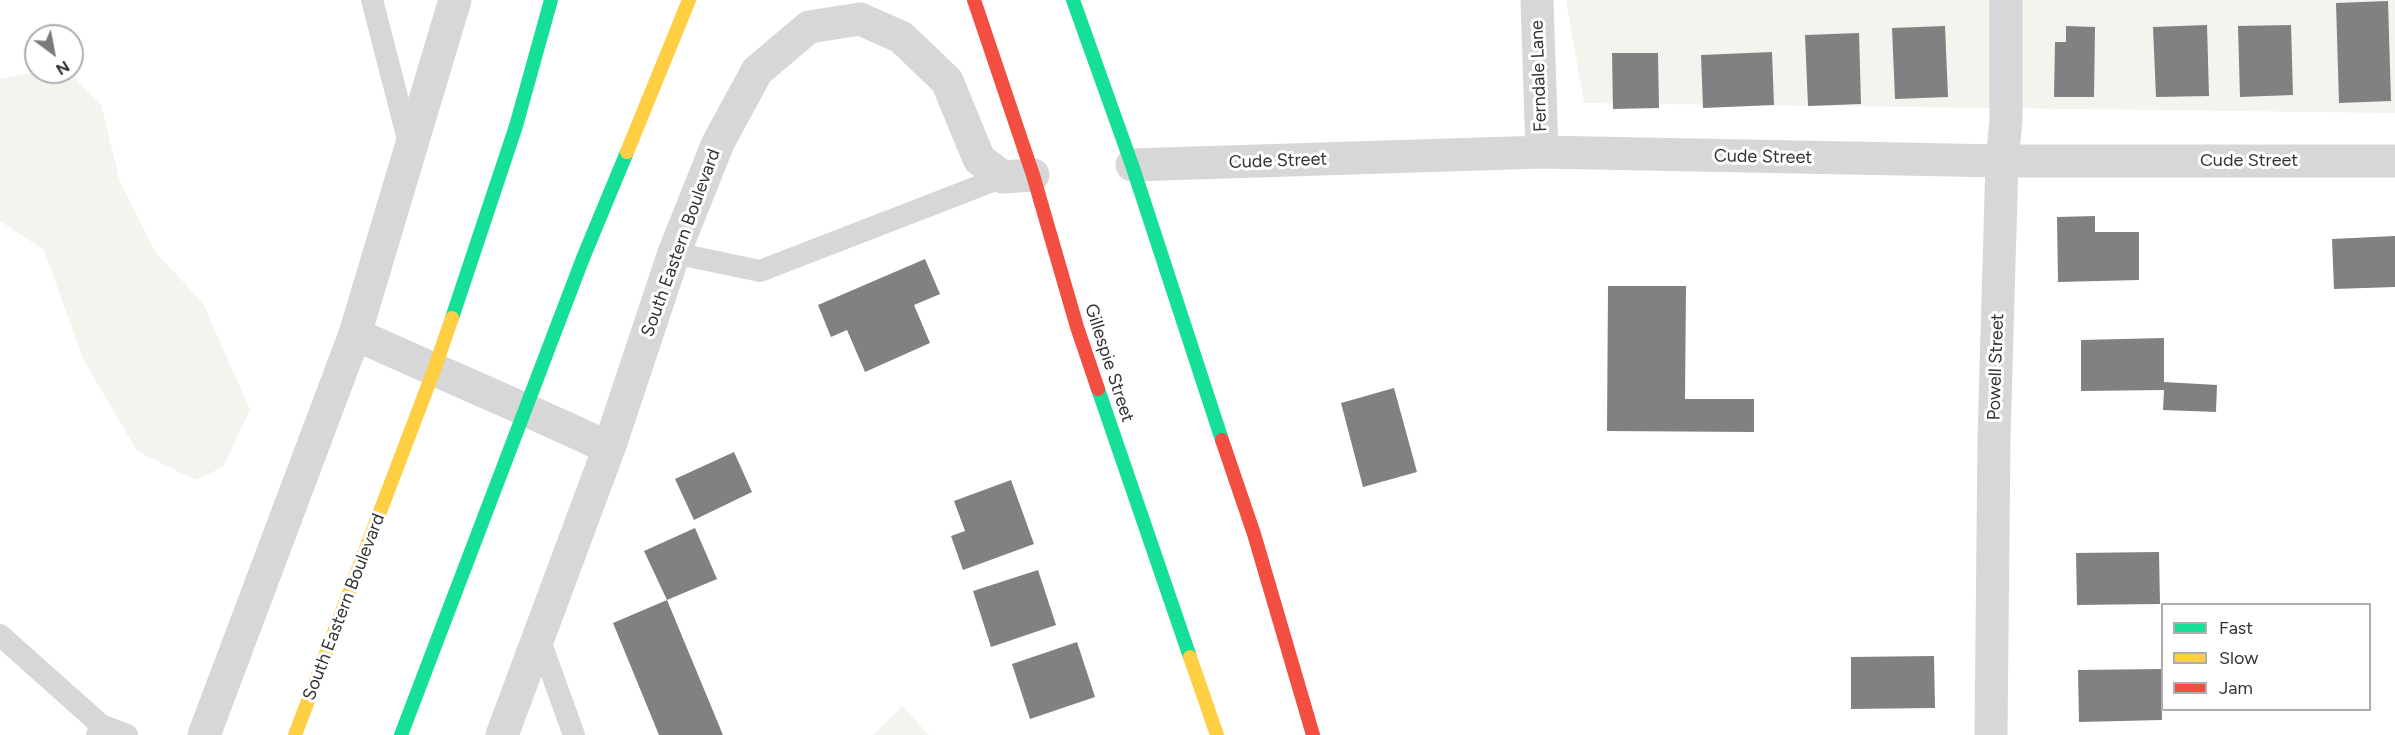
<!DOCTYPE html>
<html>
<head>
<meta charset="utf-8">
<style>
  body { margin:0 }
  #map { position:relative; width:2395px; height:735px; overflow:hidden; background:#fff; font-family:Figtree,sans-serif }
  canvas { display:block }
  .legend { position:absolute; left:2161px; top:603px; width:210px; height:108px; box-sizing:border-box; background:#fff; border:2px solid #adadad; margin:0; padding:8px 10px; list-style:none; font-size:18px; color:#333 }
  .legend li { display:flex; align-items:center; gap:12px; height:30px }
  .legend b { width:30px; border:2px solid #adadad }
  .north { position:absolute; left:24px; top:24px; width:60px; height:60px; box-sizing:border-box; background:#fff; border:2px solid #adadad; border-radius:50%; rotate:148deg; font-size:16px; font-weight:700; line-height:24px; text-align:center; color:#333 }
  .north::after { content:''; display:block; margin:auto; width:21px; height:27px; background:#7a7a7a; clip-path:polygon(50% 0,100% 100%,50% 72%,0 100%) }
</style>
</head>
<body>
<div id="map">
<canvas width="2395" height="735"></canvas>
<ul class="legend">
<li><b style="height:8px;background:#16e098"></b>Fast</li>
<li><b style="height:8px;background:#ffcf43"></b>Slow</li>
<li><b style="height:8px;background:#f24e42"></b>Jam</li>
</ul>
<div class="north">N</div>
</div>
<script>
const c = document.querySelector('canvas').getContext('2d');
c.lineJoin = 'round';
function fill(path, color) { c.fillStyle = color; c.fill(path, 'evenodd'); }
function stroke(path, color, width, dash) { c.strokeStyle = color; c.lineWidth = width; c.lineCap = dash ? 'butt' : 'round'; c.setLineDash(dash || []); c.stroke(path); }
function label(font, color, halo, rows, align = 'center') {
  c.font = font + ' Figtree,sans-serif'; c.lineWidth = 6; c.setLineDash([]); c.textBaseline = 'middle'; c.strokeStyle = halo; c.fillStyle = color; for (const [text, x, y, turn = 0] of rows) {
    c.save(); c.translate(x, y); c.rotate((+turn || 0) * Math.PI / 180); c.textAlign = isNaN(turn) ? turn : align; if (halo) c.strokeText(text, 0, 0); c.fillText(text, 0, 0); c.restore();
  }
}
fill(new Path2D(`
  M1566,0H2395V113L1584,103Z
  M36,72H69L101,104L120,182L155,252L203,303L250,410L223,467L195,480L137,451L83,359L44,250L0,221V79Z
  M902,706L929,735H873Z`), '#f1f5ed');
fill(new Path2D(`
  M2388,1L2391,101L2339,103L2336,3Z
  M2207,25L2209,96L2156,97L2153,27Z
  M2291,25L2293,95L2240,97L2238,26Z
  M1945,26L1948,97L1895,99L1892,28Z
  M2066,26L2095,27L2094,97H2054L2055,42H2066Z
  M1859,33L1861,104L1808,106L1805,35Z
  M1772,52L1774,105L1703,108L1701,55Z
  M1612,53H1658L1659,108L1613,109Z
  M2095,216V232H2139V280L2058,282L2057,217Z
  M2395,236V287L2334,289L2332,239Z
  M925,259L940,294L914,305L930,343L865,372L847,330L831,337L818,305Z
  M1608,286H1686L1685,399H1754V432L1607,431Z
  M2164,338V382L2217,385L2216,412L2163,410L2164,390L2081,391V340Z
  M1394,388L1417,472L1363,487L1341,403Z
  M734,452L752,492L694,520L675,479Z
  M1011,480L1034,544L963,570L951,536L965,531L954,501Z
  M695,528L717,579L667,600L723,735H659L613,623L667,600L644,551Z
  M2159,552L2160,604L2077,605L2076,553Z
  M1038,570L1056,625L991,647L973,591Z
  M1077,642L1095,697L1030,719L1012,664Z
  M1934,656L1935,708L1851,709V657Z
  M2161,669L2162,720L2079,722L2078,670Z`), '#818181');
stroke(new Path2D(`
  M372,0L410,147
  M674,253L760,271L1003,177
  M0,635L101,725
  M539,638L574,735
  M97,735L101,725L127,735`), '#d7d7d7', 22);
stroke(new Path2D(`
  M1537,0L1542,152
  M1132,165L1542,152L2002,161H2395
  M355,334C440,373 525,408 609,448
  M204,735L355,334L455,0
  M502,735L609,448L674,253L718,143L757,71L809,27L860,19L901,37L947,81L979,159L1003,177L1033,175
  M1991,735L1994,438L2002,161L2006,121V0`), '#d7d7d7', 33);
stroke(new Path2D(`
  M1073,0L1132,165L1222,440
  M452,318L516,126L551,0
  M1098,389L1190,657
  M401,735L583,258L627,152`), '#16e098', 14);
stroke(new Path2D(`
  M627,152L689,0
  M1190,657L1217,735
  M295,735L434,370L452,318`), '#ffcf43', 14);
stroke(new Path2D(`
  M974,0L1033,175L1077,327L1098,389
  M1222,440L1254,534L1313,735`), '#f24e42', 14);
label('18px', '#333', '#fff', [
  ["Ferndale Lane",1539,76,-92],
  ["Cude Street",1763,157,1],
  ["Cude Street",1278,161,-2],
  ["Cude Street",2249,161],
  ["South Eastern Boulevard",681,243,-70],
  ["Gillespie Street",1109,363,72],
  ["Powell Street",1996,367,-88],
  ["South Eastern Boulevard",344,607,-69]
]);
</script>
</body>
</html>
